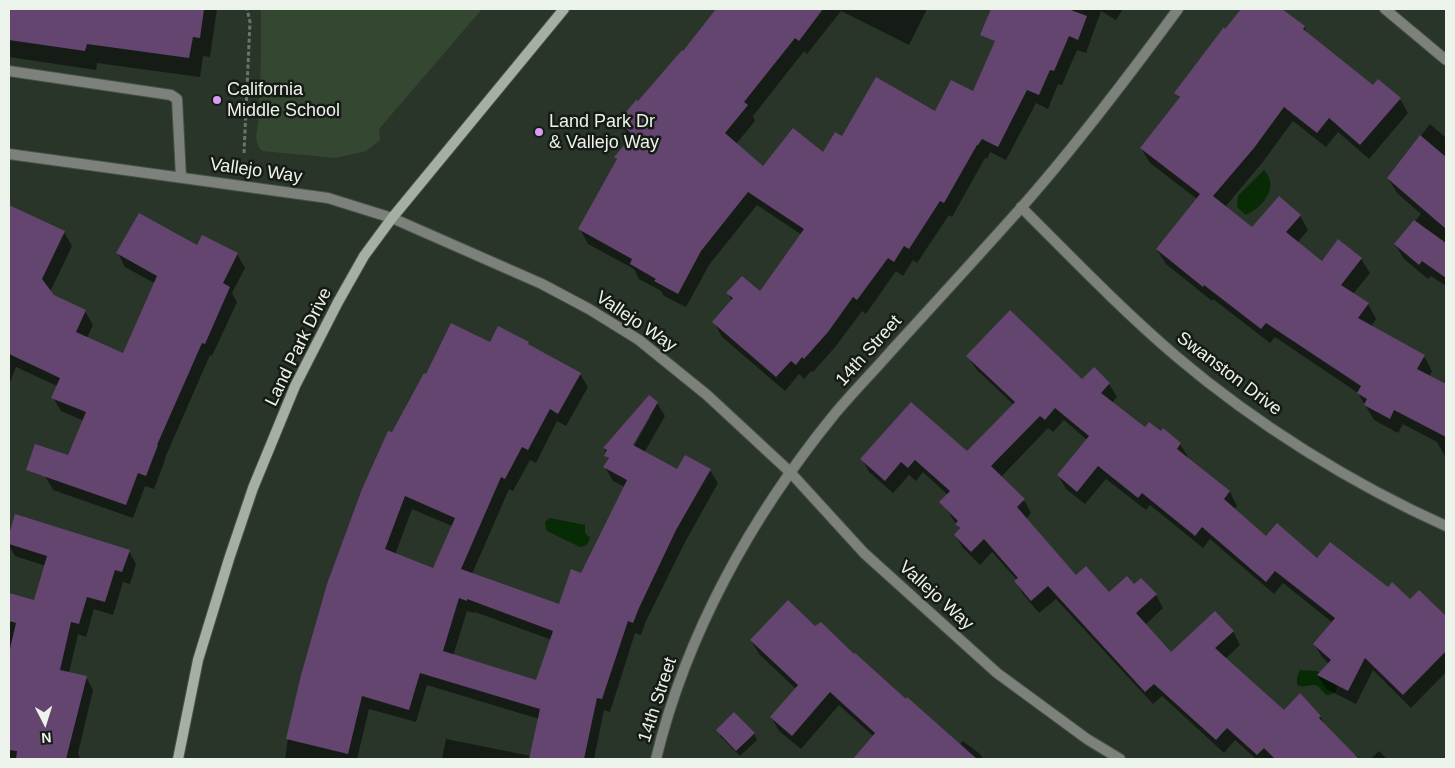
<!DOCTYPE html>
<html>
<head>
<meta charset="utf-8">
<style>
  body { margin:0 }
  #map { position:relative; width:1455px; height:768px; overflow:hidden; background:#293528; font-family:Arial,sans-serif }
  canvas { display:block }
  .frame { position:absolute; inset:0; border:10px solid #ecf3eb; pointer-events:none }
  .north { position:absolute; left:20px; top:698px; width:50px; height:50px; -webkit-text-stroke:4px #161b15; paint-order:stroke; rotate:175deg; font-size:14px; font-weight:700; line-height:20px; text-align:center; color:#ecf3eb }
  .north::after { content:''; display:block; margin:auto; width:18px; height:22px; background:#ecf3eb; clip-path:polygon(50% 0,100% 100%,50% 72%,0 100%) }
</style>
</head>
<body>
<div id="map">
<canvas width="1455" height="768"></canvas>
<div class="frame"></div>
<div class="north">N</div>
</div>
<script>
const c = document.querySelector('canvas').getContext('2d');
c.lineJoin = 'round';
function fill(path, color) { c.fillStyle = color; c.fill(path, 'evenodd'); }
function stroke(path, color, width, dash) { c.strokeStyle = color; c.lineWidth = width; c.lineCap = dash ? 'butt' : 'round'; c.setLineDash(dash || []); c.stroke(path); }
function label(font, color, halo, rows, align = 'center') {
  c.font = font + ' Arial,sans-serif'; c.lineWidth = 5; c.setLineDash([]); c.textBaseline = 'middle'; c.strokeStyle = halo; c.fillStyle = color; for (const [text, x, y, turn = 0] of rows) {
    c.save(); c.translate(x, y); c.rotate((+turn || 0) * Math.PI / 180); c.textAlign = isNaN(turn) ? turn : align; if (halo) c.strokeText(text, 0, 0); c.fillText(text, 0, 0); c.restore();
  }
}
fill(new Path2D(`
  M261,9H482L379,129L380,140L366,151L336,158L262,151L258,146L256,138L259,115L261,59Z`), '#344831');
fill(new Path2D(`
  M1264,170C1280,187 1263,207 1246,215L1237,207L1238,196Z
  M550,518L585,525V533L590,538C588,544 586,546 580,547L549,532L546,530L545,522Z
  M1300,670L1317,671L1337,682L1336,692L1329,695H1326L1318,686C1310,683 1305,689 1297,685V677Z`), '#072b04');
fill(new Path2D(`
  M9,9H217L210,57L203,56L200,77L97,63L96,70L9,57Z
  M718,9H927L909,45L841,11L807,54L804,51L753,116L755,121L736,144L763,167L823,154L842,138L935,113L973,93L1042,14L1031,9H1123L1116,20L1101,11L1086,53L1077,50L1062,85L1058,84L1048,109L1036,103L1006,160L990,152L987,159L985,158L952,217L949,215L917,263L913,260L903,276L896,271L866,314L862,311L836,346L813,372L811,371L804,379L799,374L785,391L722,337L714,322L732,301L728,293H760L802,235L757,205L709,265L686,307L664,296L661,291L639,279L634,269L588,244L580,229L617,160L616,157L631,139L619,122L684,53Z
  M1242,9H1280L1304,27L1308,35L1374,86L1400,99L1408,113L1369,159L1338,132L1326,147L1293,121L1262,163L1225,207L1252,229L1300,216L1308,230L1297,243L1322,262L1361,259L1370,273L1353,294L1368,304L1376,319L1371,327L1424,356L1432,371L1429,377L1446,386V458L1437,442L1403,424L1398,433L1374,420L1358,393L1275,337L1270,343L1213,299L1212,301L1166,264L1157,250L1197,199L1150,163L1141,148L1180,99L1176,93Z
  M1430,124L1446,138V286L1431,276L1428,279L1404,259L1395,244L1421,214L1397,193L1388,178Z
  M15,209L64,232L72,246L50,292L53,296L85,311L93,325L87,338L123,354L156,284L125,267L118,253L197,247L237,254L245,268L232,293L237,302L212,356L210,355L165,458V460L154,489L145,486L133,518L53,490L45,476L69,457L84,421L61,411L53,397L57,386L16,367L9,385V221Z
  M528,343L530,346L580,374L588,387L566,426L557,421L536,463L530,460L513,491L509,489L472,574L559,605L582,574L625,487L613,481L605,467L609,460L604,448L657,403L665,416L644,453L677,471L710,470L718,483L684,544L646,621L641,635L635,633L610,712L604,710L594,759H442L446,739L531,756L539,719L427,685L416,722L369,709L357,759H285L289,731L392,434L491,344ZM652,414L631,451L629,450L647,419ZM412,509L452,526L433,570L395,555ZM467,611L474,613L475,612L552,640L537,682L453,656Z
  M968,356L1082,381L1094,369L1109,384L1117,397L1112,403L1146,429L1180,444L1188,457L1187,459L1230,492L1237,506L1234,510L1266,538L1388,589L1410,601L1419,592L1446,618V672L1411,708L1373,670L1356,704L1326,689L1318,676L1329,664L1322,657L1314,644L1333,623L1283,583L1274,594L1210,539L1203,548L1150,505L1146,510L1106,479L1085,504L1066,489L1058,475L1087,440L1064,420L1053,432L1048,428L1001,477L1024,500L1031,513L1026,519L1076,576L1109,594L1134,586L1156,595L1163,608L1145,625L1171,654L1233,631L1240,645L1225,659L1284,712L1320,716L1327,729L1355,756L1356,755L1360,759H1256L1235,740L1224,753L1162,696L1153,704L1056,599L1039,613L1023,594L1015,581L1017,580L992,552L980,565L963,548L955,535L960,530L945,507L948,495L923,472L916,481L909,475L893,493L869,472L862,459L967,453L1014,405L976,369Z
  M16,516L129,551L136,564L130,584L123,582L113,615L94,609L86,637L78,634L69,673L86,677L93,690L78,753L80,759H9V595L35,601L46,566L15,556L9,546V539Z
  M814,627L854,656L959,745L963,741L980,754L983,759H866L861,752L874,737L839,705L801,749L779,731L771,717L796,689L759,654L751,640Z
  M718,730L754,733L757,740L740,756L721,737Z
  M1379,751L1387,759H1371Z`), '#0007');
fill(new Path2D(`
  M9,9H204L200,38L193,37L189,58L87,44L85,51L9,40Z
  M716,9H823L799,41L795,38L744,102L748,105L725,133L763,166L793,128L823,152L835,132L842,136L876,77L935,111L951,80L973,91L995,41L980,35L991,9H1068L1087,16L1078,40L1069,36L1054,71L1050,70L1039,95L1027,90L998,147L982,139L978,145H977L944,203L940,201L909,249L904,246L894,262L888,258L857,300L853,297L828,332L804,359L802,357L796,365L791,361L776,377L712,322L733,298L726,293L742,276L760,291L804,229L748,192L701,251L678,294L654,281L656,279L630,264L632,259L578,229L617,159L614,157L633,135L618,122L636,100L638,101L682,50L683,51Z
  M1241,9H1282L1305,26L1303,29L1373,85L1378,79L1401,98L1360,145L1329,118L1317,133L1284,107L1254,148L1213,196L1252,227L1279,196L1301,215L1286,232L1322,261L1338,239L1362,258L1341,285L1369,303L1358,318L1425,355L1417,369L1446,384V437L1394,410L1390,419L1364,405L1367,399L1357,393L1361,386L1266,323L1261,329L1204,285L1203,287L1156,249L1200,194L1140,148L1180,97L1174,93L1224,27L1225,29Z
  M1420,135L1446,157V229L1387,178Z
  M9,205L65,231L42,279L54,295L86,310L76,332L123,353L157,276L116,253L139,213L197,245L202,235L238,253L223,283L230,287L205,344L202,343L157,445H158L146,476L138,473L126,505L26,470L35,444L68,455L86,412L51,398L60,378L9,354Z
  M1414,220L1446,243V278L1422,261L1419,265L1394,244Z
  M1010,310L1082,379L1094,367L1110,383L1101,393L1145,427L1149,422L1161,431L1163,428L1181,443L1177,449L1230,491L1224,499L1266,536L1277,523L1317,558L1330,542L1388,587L1392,582L1410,599L1419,590L1446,616V651L1403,695L1365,658L1348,691L1317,675L1331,660L1313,644L1335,618L1275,571L1266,582L1202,527L1195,536L1142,493L1138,498L1098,466L1077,492L1057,475L1089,436L1055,408L1045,420L1040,416L991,466L1025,499L1017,507L1076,575L1086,566L1109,592L1127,576L1134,584L1141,578L1157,594L1136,613L1171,652L1215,611L1234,631L1215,648L1284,710L1300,693L1321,716L1319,718L1359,759H1275L1264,748L1257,755L1227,728L1216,740L1154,684L1145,692L1048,586L1031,601L1014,581L1018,578L984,539L971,552L954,535L960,528L955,524L958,521L939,502L950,491L915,460L908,468L901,462L885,481L860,459L911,402L967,451L1015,402L966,356Z
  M451,323L490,342L498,326L529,342L528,344L581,373L558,414L550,409L528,450L522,447L505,479L501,477L461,569L559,604L571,569L581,573L627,480L603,467L609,458L604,456L607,450L603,448L649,395L658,402L633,445L677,469L685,455L711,469L676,530L639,608L633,623L628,621L602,699L597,698L584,759H529L540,709L420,673L409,710L362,696L348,754L286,739L301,675L327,584L362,489L388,431L392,432L424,373L426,374ZM405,496L455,518L433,568L385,549ZM459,598L467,601V599L553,631L536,680L443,651Z
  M15,514L130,550L122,572L115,570L105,602L87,597L79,624L71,622L60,670L87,676L66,759H16L17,751L9,750V653L16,623L9,621V593L34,600L47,556L9,544V535Z
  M788,600L815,626L821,622L854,654L855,653L906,699L907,697L977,759H853L875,733L830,692L792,736L770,717L798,685L750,640Z
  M734,712L755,733L736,751L716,730Z`), '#63456f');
const service = new Path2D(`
  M9,71L171,95L177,99L181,177`);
const minor = new Path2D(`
  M1385,9L1446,60
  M1021,207C1072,258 1122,310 1177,357C1256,424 1352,484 1446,526
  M656,759C686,634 752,516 833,416C852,393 873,372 892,350C935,303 978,256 1020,209C1076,146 1128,77 1178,9`);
const tertiary = new Path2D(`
  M9,154L328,198L392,218L542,284L589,309L639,340L707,395L790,472L864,553L997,673L1087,739L1120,759`);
const secondary = new Path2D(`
  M178,759L198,660L229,559L253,488L295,386L338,302L364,256L392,218L564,9`);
stroke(service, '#485347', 12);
stroke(minor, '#485347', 12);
stroke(tertiary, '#485347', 12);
stroke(secondary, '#485347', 12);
stroke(new Path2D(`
  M244,153L250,22L247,9`), '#6b766a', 3, [4, 2.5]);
stroke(service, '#7c817b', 10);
stroke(minor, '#7c817b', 10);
stroke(tertiary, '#7c817b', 10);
stroke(secondary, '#a6afa4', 10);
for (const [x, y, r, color] of [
  [217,100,5,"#da9af6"],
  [539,132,5,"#da9af6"]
]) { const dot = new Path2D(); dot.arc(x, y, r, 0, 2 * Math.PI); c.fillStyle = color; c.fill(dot); stroke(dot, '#161b15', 2); }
label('18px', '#ecf3eb', '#161b15', [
  ["California",227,90],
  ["Middle School",227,111],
  ["Land Park Dr",549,122],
  ["& Vallejo Way",549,143]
], 'left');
label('18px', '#ecf3eb', '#161b15', [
  ["Vallejo Way",256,171,8],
  ["Vallejo Way",636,322,34],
  ["Land Park Drive",299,347,-64],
  ["14th Street",869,351,-48],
  ["Swanston Drive",1229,374,37],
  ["Vallejo Way",936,596,42],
  ["14th Street",658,700,-72]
]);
</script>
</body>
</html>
